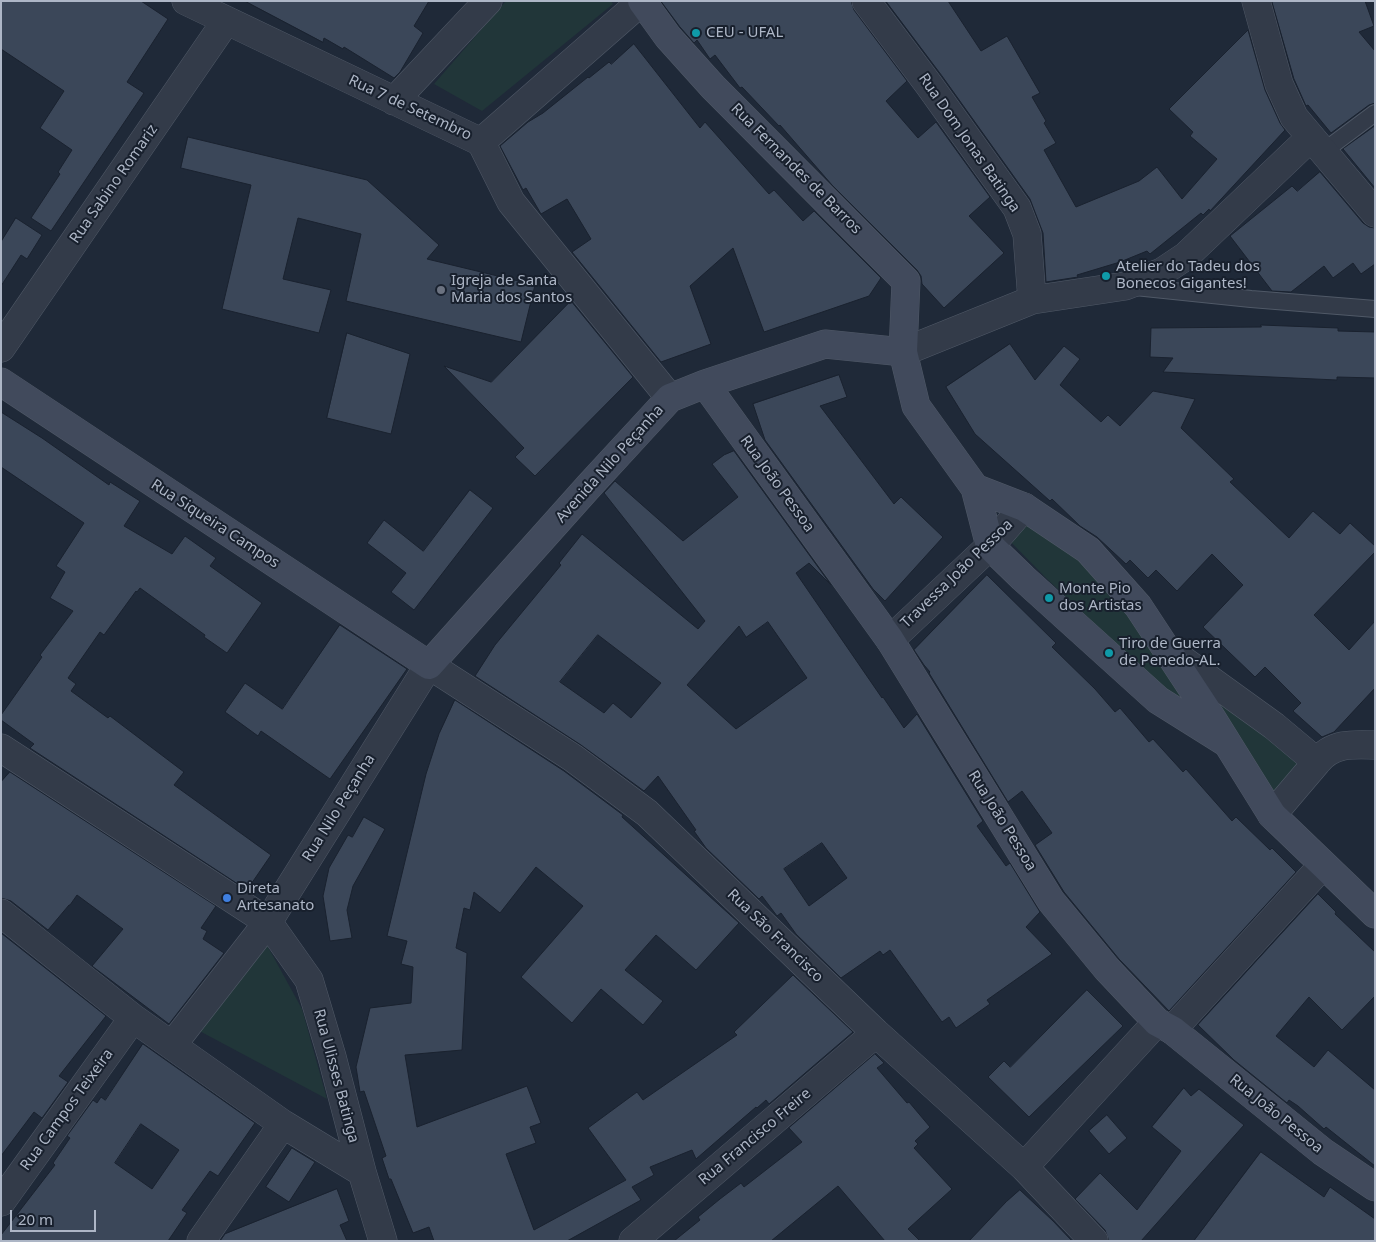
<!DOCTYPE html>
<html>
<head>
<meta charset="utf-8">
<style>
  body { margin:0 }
  #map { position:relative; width:1376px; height:1242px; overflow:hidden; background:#1f2938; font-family:"Noto Sans",sans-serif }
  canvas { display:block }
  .frame { position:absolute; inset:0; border:2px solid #adb6c6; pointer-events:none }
  .scale { position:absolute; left:10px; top:1210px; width:86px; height:22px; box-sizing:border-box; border:2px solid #adb6c6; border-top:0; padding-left:6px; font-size:15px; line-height:18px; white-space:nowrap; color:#adb6c6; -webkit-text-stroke:4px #18202d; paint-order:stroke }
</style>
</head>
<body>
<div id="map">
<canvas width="1376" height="1242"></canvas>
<div class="frame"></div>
<div class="scale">20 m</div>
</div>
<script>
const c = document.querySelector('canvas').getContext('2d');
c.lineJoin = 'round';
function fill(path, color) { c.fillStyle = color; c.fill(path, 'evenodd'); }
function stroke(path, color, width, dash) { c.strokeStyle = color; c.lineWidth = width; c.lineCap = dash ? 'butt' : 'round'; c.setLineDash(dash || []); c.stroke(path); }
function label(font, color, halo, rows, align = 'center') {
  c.font = font + ' "Noto Sans",sans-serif'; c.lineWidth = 4; c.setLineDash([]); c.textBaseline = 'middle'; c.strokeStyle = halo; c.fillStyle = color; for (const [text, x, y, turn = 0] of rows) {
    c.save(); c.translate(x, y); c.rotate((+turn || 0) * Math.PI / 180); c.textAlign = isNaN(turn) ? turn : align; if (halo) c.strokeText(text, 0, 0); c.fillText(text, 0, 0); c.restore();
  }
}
fill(new Path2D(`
  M506,1H611L613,4L482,111L434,84Z
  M1018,516L1089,564L1142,633L1189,703L1183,707L1047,579L1002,533Z
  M1206,684L1309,760L1274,794Z
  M262,936L302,1009L327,1099L192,1027Z`), '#213639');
const building = new Path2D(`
  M1,1H141L168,19L127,82L144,93L51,231L31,218L60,174L58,172L72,150L40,128L64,91L1,49Z
  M245,1H429L414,26L423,33L400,72L394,78L344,47L343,49L324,38L323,42Z
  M661,1H851L854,10L907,81L886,101L918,138L936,122L990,197L969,216L1004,253L944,308L922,284L921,276L917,270L832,185L780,125L779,126L742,87L740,88L715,55L710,59L697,40L694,43L680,27Z
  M886,1H948L981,51L1007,36L1040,93L1032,97L1046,121L1044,123L1056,143L1044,150L1076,207L1139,181L1157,167L1182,199L1217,159L1190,136L1193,132L1169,109L1248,30L1265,90L1280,123L1285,130L1210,211L1209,209L1203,215L1201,213L1150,254L1147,251L1120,262L1077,275L1078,277L1046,282L1043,233L1030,199L942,76Z
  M1272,1H1365L1374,26L1359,32L1375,51V103L1369,105L1331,133L1308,105L1306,106L1294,79Z
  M634,44L700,128L705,122L769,194L774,190L803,221L814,211L881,278L869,296L764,332L733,248L690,286L711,344L661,362L572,252L591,239L567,199L541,214L526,188L523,190L500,146L528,122L543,113L588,77L589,78L609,62L611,64Z
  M1375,126V188L1343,149Z
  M188,137L367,180L439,245L427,259L535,285L521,342L346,301L361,234L298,218L283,279L331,290L319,333L222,309L251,185L181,168Z
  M1320,172L1363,223L1369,227L1375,228V264L1361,274L1353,263L1333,278L1324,266L1291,292L1272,291L1230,236L1292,186L1297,191Z
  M16,218L42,235L27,259L21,255L1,286V242Z
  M571,301L633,377L535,476L515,457L524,448L444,366L491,382Z
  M1261,325L1338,328V331L1375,332V378L1337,377V380L1163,372L1173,358L1150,357L1151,328L1261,327Z
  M347,333L410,354L391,434L327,418Z
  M1010,344L1035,380L1064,346L1080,359L1060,385L1101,422L1108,415L1120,426L1153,391L1195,399L1181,428L1234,479L1230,482L1289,538L1313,511L1340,534L1350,523L1375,546V552L1314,615L1349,650L1375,621V688L1334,732L1322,737L1293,711L1301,703L1265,667L1255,677L1203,627L1243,585L1212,554L1177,591L1156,570L1148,578L1130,560L1126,564L1097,537L1080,526L1052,499L1050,501L975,434L946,387Z
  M839,375L847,397L820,406L894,504L901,497L943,537L885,601L873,589L765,440L753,404Z
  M1,412L42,438L109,485L110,482L140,501L124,526L172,554L185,536L216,558L210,566L262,603L227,653L204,637L205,635L140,588L137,592L136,591L104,635L100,632L68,678L76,684L71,691L108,718L110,716L184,772L174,785L271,855L247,890L30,748L34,744L1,720V715L42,657L40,655L73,611L50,598L65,572L56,566L84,523L1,467Z
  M734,451L831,585L809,563L796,573L882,698L883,697L904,728L917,714L983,821L977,826L1006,866L1010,863L1040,912L1026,927L1052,954L987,1000L990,1004L956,1028L949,1017L942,1022L890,950L883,955L880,951L841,978L796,934L781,913L777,916L762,896L759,899L706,848L694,831L696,830L658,776L644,791L581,745L475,676L495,645L561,565L559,563L582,534L698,629L705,621L604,493L615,481L683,541L738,497L712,464L724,455ZM768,622L807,678L736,729L687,685L739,626L746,637ZM598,635L661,683L631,718L613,703L604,713L560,682ZM822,843L847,878L809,906L784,869Z
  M470,490L493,508L414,610L391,592L406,573L367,543L384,520L423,551Z
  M987,575L1056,643L1052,647L1095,689L1115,712L1120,708L1149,742L1153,739L1183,772L1186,769L1232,821L1236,817L1270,850L1272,848L1296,872L1169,1011L1119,959L1064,892L1035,845L1052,833L1022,791L1008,802L929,673L930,672L924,665L914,650Z
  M340,625L407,669L330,779L261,731L258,736L225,712L245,683L282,709Z
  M455,700L564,771L623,815L622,817L739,923L696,970L656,935L625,970L663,1001L643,1025L601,989L572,1023L521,977L583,906L536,867L500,913L474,892L470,910L464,908L456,948L467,953L462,1050L405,1055L417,1127L527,1086L541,1123L530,1127L536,1143L506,1154L534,1230L626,1180L588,1128L637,1092L643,1100L737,1035L734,1032L793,975L853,1032L769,1104L766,1100L757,1108L756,1107L696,1159L692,1150L650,1167L654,1175L632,1187L641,1200L567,1241H434L429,1227L413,1233L391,1179H389L382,1158L386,1156L364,1091L360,1092L356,1067L370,1008L411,1003L413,967L401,964L407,941L387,936L426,774L439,734Z
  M10,772L216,906L201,928L207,931L203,939L224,953L169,1024L92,966L123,929L77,895L70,905H69L48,930L11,901L1,898V782Z
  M364,817L385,829L353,886L347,910L352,938L330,941L323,896L329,868L348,835L352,837Z
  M1318,894L1336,912L1335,914L1375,952V996L1342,1030L1309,997L1276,1036L1314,1067L1328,1050L1375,1090V1166L1326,1127L1324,1129L1298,1106L1289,1100L1287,1103L1234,1060L1198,1025Z
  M1,933L106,1016L59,1076L68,1082L42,1118L34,1112L1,1156Z
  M1087,990L1123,1026L1029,1117L988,1077L1004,1061L1010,1067Z
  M143,1044L255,1123L218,1176L210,1171L182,1210L187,1213L168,1241H1V1235L55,1165L53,1163L70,1138L67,1136L93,1100L97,1103L101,1097L105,1100ZM141,1124L179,1150L152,1189L115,1163Z
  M875,1054L884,1063L877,1068L907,1103L909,1102L930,1127L915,1141L918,1144L914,1148L952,1189L908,1229L920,1241H885L838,1186L771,1241H674L700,1220L698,1217L720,1199L741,1183L744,1187L802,1142L789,1128Z
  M1184,1088L1191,1096L1199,1089L1244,1125L1141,1241H1109L1105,1230L1075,1199L1100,1173L1137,1210L1181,1151L1152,1127Z
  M1107,1115L1127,1138L1109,1154L1089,1131Z
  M292,1148L315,1162L289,1202L266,1187Z
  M1261,1152L1324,1197L1330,1187L1375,1219V1241H1194Z
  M337,1189L349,1221L340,1225L347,1241H220L225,1234Z
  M1020,1190L1053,1221L1072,1241H969L1006,1202Z`);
fill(building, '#3b4759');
stroke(building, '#1a222f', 1);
const service = new Path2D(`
  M1324,151L1375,113
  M1135,287L1251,299L1375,309`);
const minor = new Path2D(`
  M186,1L481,142L511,202L670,398
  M866,1L929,85L1017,208L1027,234L1032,300
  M1256,1L1279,84L1294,117L1375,213
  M394,101L488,1
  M481,142L642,1
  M1,348L226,21
  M903,352L1032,300L1125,286L1162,272L1186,256L1310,138
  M890,640L990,546L1024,507
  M1166,648L1274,726L1317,762L1272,815
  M1,748L268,922L309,980L332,1057L362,1172L383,1241
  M1317,762C1332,743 1352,744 1375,745
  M1,913L133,1018L283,1124L362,1172
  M1172,1030L1323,865
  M173,1044L268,922L429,665L573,758L647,813L876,1033L1024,1167L1094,1241
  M1024,1167L1157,1022
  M1,1202L133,1018
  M201,1241L283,1124
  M633,1241L876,1033`);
const secondary = new Path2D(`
  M642,1L668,37L713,87L906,281L903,352L916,406L975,488L990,546L1023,578L1158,700L1225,742
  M1,382L429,665L589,486L670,398L705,384L825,344L903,352
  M705,384L890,640L1051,901L1107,969L1157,1022L1172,1030L1323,1152L1375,1187
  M975,488L1024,507L1088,550L1138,606L1211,717L1272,815L1375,914`);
stroke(service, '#505967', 18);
stroke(minor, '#505967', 29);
stroke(secondary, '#505967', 29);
stroke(service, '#333b49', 16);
stroke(minor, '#333b49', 28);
stroke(secondary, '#414a5c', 28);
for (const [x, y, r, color] of [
  [696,33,5,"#0f9aa8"],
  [1106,276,5,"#0f9aa8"],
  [441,290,5,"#6b7280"],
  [1049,598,5,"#0f9aa8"],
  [1109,653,5,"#0f9aa8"],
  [227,898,5,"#3f7fe0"]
]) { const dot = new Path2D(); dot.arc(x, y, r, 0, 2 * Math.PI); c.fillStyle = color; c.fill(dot); stroke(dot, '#18202d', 2); }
label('15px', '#adb6c6', '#18202d', [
  ["CEU - UFAL",706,33],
  ["Atelier do Tadeu dos",1116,267],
  ["Bonecos Gigantes!",1116,284],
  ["Igreja de Santa",451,281],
  ["Maria dos Santos",451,298],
  ["Monte Pio",1059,589],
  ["dos Artistas",1059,606],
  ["Tiro de Guerra",1119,644],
  ["de Penedo-AL.",1119,661],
  ["Direta",237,889],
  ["Artesanato",237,906]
], 'left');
label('15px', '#adb6c6', '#18202d', [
  ["Rua 7 de Setembro",410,108,25],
  ["Rua Dom Jonas Batinga",969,143,55],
  ["Rua Fernandes de Barros",796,169,45],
  ["Rua Sabino Romariz",114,184,-55],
  ["Avenida Nilo Peçanha",610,464,-48],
  ["Rua João Pessoa",777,484,54],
  ["Rua Siqueira Campos",215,524,33],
  ["Travessa João Pessoa",957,574,-44],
  ["Rua Nilo Peçanha",339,808,-58],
  ["Rua João Pessoa",1002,821,58],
  ["Rua São Francisco",775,936,44],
  ["Rua Ulisses Batinga",336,1076,75],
  ["Rua Campos Teixeira",67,1110,-54],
  ["Rua João Pessoa",1276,1114,39],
  ["Rua Francisco Freire",755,1137,-40]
]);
</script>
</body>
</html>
